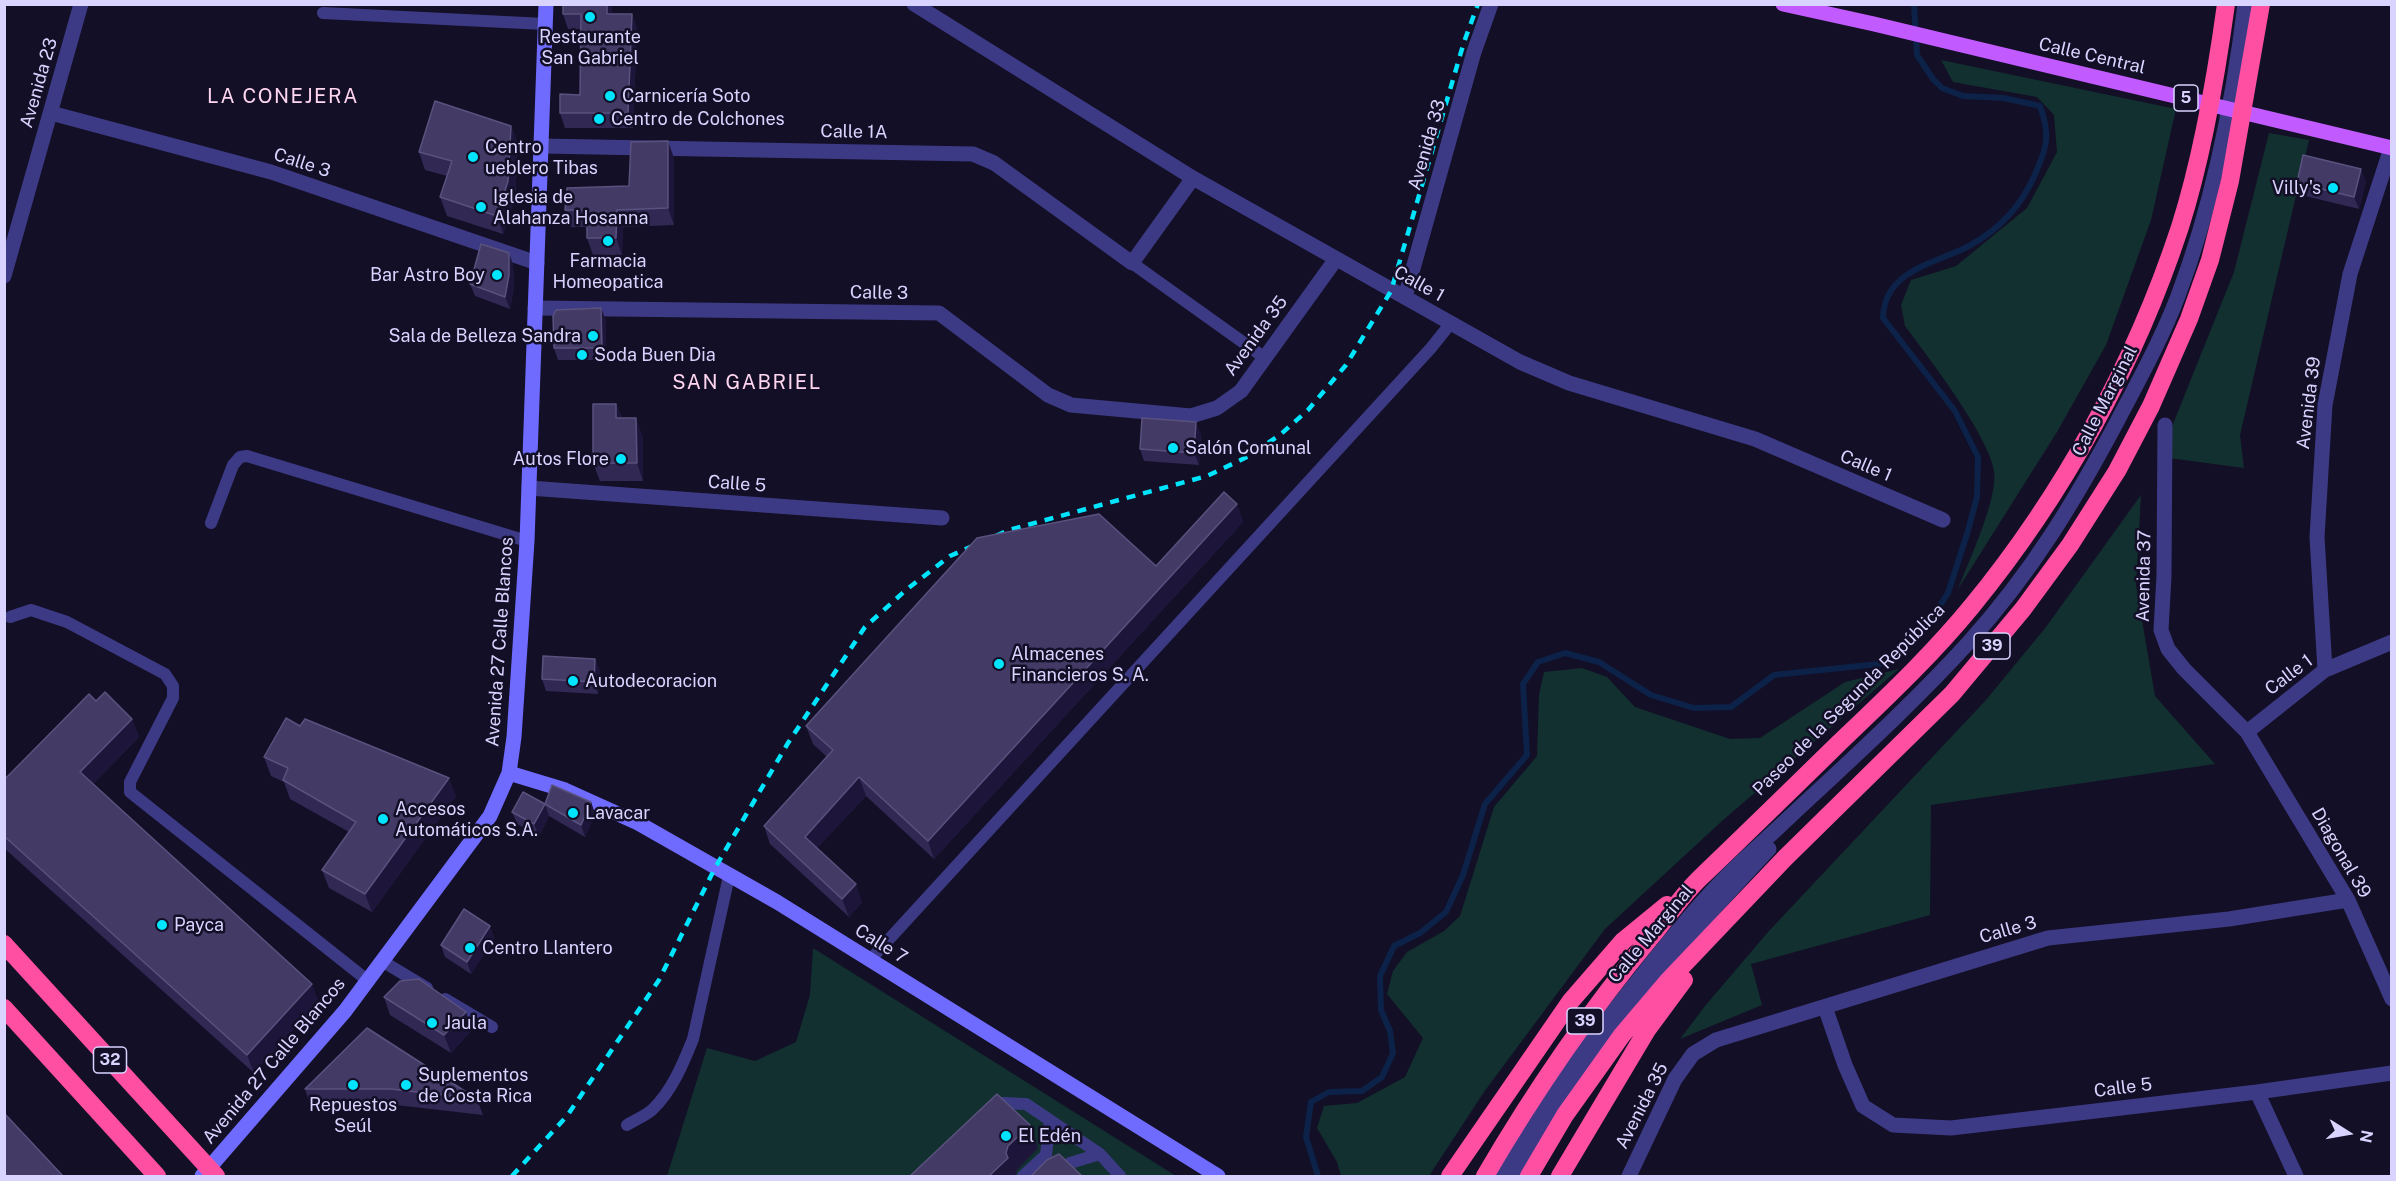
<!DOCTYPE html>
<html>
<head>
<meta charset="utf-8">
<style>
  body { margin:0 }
  #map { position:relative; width:2396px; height:1181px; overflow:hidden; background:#130f26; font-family:"Public Sans",sans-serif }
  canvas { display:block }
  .frame { position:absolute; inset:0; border:6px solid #d9d4ff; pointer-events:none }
  .north { position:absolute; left:2318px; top:1103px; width:60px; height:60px; -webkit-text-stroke:4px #130f26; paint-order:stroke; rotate:101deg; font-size:16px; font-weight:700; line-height:24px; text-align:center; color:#d9d4ff }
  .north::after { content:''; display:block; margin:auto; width:21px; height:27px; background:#d9d4ff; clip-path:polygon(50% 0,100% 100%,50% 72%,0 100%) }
</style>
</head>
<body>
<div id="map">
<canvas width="2396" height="1181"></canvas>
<div class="frame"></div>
<div class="north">N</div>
</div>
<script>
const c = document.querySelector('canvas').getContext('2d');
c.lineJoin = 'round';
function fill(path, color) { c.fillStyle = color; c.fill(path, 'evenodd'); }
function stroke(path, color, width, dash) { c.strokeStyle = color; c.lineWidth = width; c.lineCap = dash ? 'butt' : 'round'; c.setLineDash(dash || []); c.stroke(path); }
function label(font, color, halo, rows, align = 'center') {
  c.font = font + ' "Public Sans",sans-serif'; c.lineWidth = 5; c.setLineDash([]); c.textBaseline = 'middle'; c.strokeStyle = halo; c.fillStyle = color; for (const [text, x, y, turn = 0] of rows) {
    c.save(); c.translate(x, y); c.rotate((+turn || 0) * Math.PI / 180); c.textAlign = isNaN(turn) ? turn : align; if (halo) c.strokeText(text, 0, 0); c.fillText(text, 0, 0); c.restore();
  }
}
fill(new Path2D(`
  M1941,60L2176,109L2151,220L2106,345L2057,432L1958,589C1969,560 1998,499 1994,471C1989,436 1928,357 1905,326L1901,305L1911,280L1956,266L2027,208L2057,152L2054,115L2037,97L1953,82Z
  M2269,133L2309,140L2240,435L2244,468L2169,458L2171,429L2234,272Z
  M2141,495L2136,585L2155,696L2215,764L1931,805L1930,915L1751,964L1762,1005L1680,1039L1705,1006L1768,932L1986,700L2046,627Z
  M1582,668L1607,677L1635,707L1730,739L1760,738L1845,682L1899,669L1722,821L1605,929L1484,1092L1429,1176H1341L1337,1162L1317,1128L1324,1106L1357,1103L1405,1077L1423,1038L1387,994L1393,971L1407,952L1444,931L1460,916L1494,807L1537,756L1539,695L1544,672Z
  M813,948L1176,1176H667L707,1048L755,1061L796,1042L810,995Z`), '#12302f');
stroke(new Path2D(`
  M1318,1176L1306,1137L1311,1102L1329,1092L1362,1091L1382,1077L1393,1053L1390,1031L1381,1010L1380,976L1394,946L1420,933L1446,912L1463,875L1485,804L1527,755L1523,684L1538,662L1565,653L1599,662L1651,695L1694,708L1731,707L1774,675L1888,663L1925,629L1948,593L1967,534L1977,497L1978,457L1955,411L1883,318C1884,270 1935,264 1969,246C2000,229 2023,204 2036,172C2048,145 2050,134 2040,106L2004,98L1963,96L1942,88L1933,79L1917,55L1914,4`), '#0c2248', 6);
stroke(new Path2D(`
  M323,13L545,24
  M1132,263L1265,358
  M211,523L233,465L240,457L247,456L527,541
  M10,617L31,610L67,622L165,674L173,686V698L130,782V792L367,980
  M870,960L1431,348L1451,323
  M382,961L427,988
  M445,999L492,1027
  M995,1109L1003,1103L1026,1104L1100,1154L1120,1176
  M627,1125C635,1120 645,1116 652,1110C672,1091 683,1064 693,1039L729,876
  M1023,1176L1046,1155L1050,1120
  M1057,1176L1070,1163L1100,1154`), '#3d3a85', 12);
stroke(new Path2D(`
  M914,4L1193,178L1520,362L1569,383L1755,439L1943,520
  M51,113L271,172L537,263
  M541,146L973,154L994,163L1132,263L1193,178
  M4,276L81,4
  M1405,297L1474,52L1491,4
  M535,308L939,313L1048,395L1071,405L1191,416L1217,408L1241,391L1336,259
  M2165,425L2164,576L2161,630L2168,649L2184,669L2247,732L2348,900L2392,999
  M529,488L942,518
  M2325,670L2317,537L2325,405L2350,274L2391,148
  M2247,732L2325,670L2392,642
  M1825,1007L1845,1065L1863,1106L1893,1125L1951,1128L2257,1092L2392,1073
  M2257,1092L2296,1176
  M1502,1176C1538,1110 1584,1048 1631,989C1659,954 1687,917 1718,885C1737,864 1759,846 1780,826C1844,766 1910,707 1969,642C2032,572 2075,501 2119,418C2140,378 2162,338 2178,296C2213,203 2233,103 2245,4
  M1515,1176C1545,1129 1573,1079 1607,1035C1658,970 1713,909 1769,849
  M1629,1176L1675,1079L1693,1054L1716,1040L2048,938L2229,919L2348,900`), '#3d3a85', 15);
stroke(new Path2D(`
  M509,773L565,790L638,823L777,902L1218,1176
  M202,1176L345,1011L490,816L509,773L514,737L527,541L546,4`), '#6f6bff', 15);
stroke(new Path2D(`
  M1783,4L1874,24L2392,148`), '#c25bff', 15);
stroke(new Path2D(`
  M4,944L216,1176
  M4,1008L157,1176
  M1450,1176L1570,1002L1623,941L1667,905
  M1485,1176C1534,1092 1588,1013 1651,937C1667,918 1682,895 1701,877C1747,833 1793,788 1839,743C1885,699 1932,655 1972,606C2063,495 2135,364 2180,227C2202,158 2216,77 2226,4
  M1529,1176L1565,1115L1622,1035L1667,982L1785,858L1952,694L2023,609L2070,545L2117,471L2151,406L2189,319L2210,260L2230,181L2261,4
  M1560,1176L1647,1030L1684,980`), '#ff4fa3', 18);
stroke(new Path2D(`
  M512,1176L567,1116L659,980L715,868L788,743L865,627L906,590L950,556L1009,530L1207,476L1249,456L1281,434L1308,410L1346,365L1391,291L1464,42L1478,4`), '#00e5ff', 4.5, [9, 8]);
fill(new Path2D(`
  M563,14H632L637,29L633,128H565L560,113L580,95V29H568Z
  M511,126L518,144L515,199L503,234L447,216L440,197L447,176L425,170L419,152Z
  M674,158V225L623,227L622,255H593L587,238V227H571L565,210L629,186Z
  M2366,181L2359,209L2301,195L2297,183Z
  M509,253L513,265L514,287L510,309L475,296L470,284Z
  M601,308L606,321V360H558L554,348Z
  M616,404L622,418L643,437V481H600L593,463Z
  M1201,434L1199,465L1144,461L1140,449Z
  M1237,504L1243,522L934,859L866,796L817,848L862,902L849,917L770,844L764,826L827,757L813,744L806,726L1156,566Z
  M595,659L600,671L598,694L546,691L542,679Z
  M96,701L132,719L139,737L93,784L319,1002L254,1073L4,848V780Z
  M300,726L456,796L372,912L329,888L322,870L349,832L290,799L284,782L271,776L264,757Z
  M591,802L595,814L585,837L549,816L539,836L517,824L512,812L545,804Z
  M490,926L494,939L471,974L445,957L441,945Z
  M384,997L466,1012L472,1030L451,1053L390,1015Z
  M367,1028L477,1099L483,1115L396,1105H310L305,1089Z`), '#312854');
fill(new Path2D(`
  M607,4H612V29L607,14Z
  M632,14L637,29L633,128L628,113Z
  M511,126L518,144L515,199L503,234L497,216Z
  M668,141L674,158V225L668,208Z
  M2361,169L2366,181L2359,209L2354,197Z
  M617,210L623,227L622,255L616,238Z
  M509,253L513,265L514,287L510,309L505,297Z
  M601,308L606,321V360L602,348Z
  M616,404L623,422L616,418Z
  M636,418L643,437V481L637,463Z
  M1196,422L1201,434L1199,465L1194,453Z
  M1237,504L1243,522L934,859L928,841Z
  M595,659L600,671L598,694L594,682Z
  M132,719L139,737L87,790L80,772Z
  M859,777L866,796L811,855L805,837Z
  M449,778L456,796L372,912L365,894Z
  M591,802L595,814L585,837L581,825Z
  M545,804L549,816L539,836L534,824Z
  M856,884L862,902L849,917L842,899Z
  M490,926L494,939L471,974L467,962Z
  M312,984L319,1002L254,1073L247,1055Z
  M466,1012L472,1030L451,1053L444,1035Z
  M1030,1125L1038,1148L1017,1170L1015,1176H989L1008,1146Z`), '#1d163a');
const building = new Path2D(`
  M563,4H607V14H632L628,113H560V94L580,95L581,14H563Z
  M435,101L511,126L508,181L497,216L440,197L452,161L419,152Z
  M668,141V208L617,210L616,238H587V210H565L567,188L629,186L631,142Z
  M2303,155L2361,169L2354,197L2297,183Z
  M481,244L509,253V275L505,297L470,284Z
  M601,308L602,348H554L553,316L556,310Z
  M593,404H616V418H636L637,463H593Z
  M1142,418L1196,422L1194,453L1140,449Z
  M1224,492L1237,504L928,841L859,777L805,837L856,884L842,899L764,826L833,750L806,726L977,538L1099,514L1156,566Z
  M543,656L595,659L594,682L542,679Z
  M105,692L132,719L80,772L312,984L247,1055L4,836V780L89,694L96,701Z
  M286,718L300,726L305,719L449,778L365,894L322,870L356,822L283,780L288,768L264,757Z
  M552,785L591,802L581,825L545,804Z
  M523,792L545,804L534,824L512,812Z
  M464,909L490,926L467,962L441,945Z
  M419,979L466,1012L444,1035L384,997L400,981Z
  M367,1028L477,1099L391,1089H305Z
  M997,1094L1030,1125L1008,1146L1006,1153L1008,1158L989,1176H910Z
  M4,1113L63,1176H4Z
  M1059,1154L1082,1176H1031L1047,1160Z`);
fill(building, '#433a66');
stroke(building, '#5a527e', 1.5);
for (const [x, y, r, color] of [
  [590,17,6,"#00e5ff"],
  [610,96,6,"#00e5ff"],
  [599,119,6,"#00e5ff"],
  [473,157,6,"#00e5ff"],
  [2333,188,6,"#00e5ff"],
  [481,207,6,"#00e5ff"],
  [608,241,6,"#00e5ff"],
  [497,275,6,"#00e5ff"],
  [593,336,6,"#00e5ff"],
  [582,355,6,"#00e5ff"],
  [1173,448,6,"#00e5ff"],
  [621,459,6,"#00e5ff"],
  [999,664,6,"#00e5ff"],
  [573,681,6,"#00e5ff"],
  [573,813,6,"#00e5ff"],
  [383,819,6,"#00e5ff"],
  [162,925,6,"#00e5ff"],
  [470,948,6,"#00e5ff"],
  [432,1023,6,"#00e5ff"],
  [353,1085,6,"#00e5ff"],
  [406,1085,6,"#00e5ff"],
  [1006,1136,6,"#00e5ff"]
]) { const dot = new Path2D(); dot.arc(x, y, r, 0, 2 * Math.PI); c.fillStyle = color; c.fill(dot); stroke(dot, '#130f26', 2); }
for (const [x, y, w] of [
  [2186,98,24],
  [1992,646,36],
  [1585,1021,36],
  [110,1060,33]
]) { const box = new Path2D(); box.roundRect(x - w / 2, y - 13, w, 26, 4.5); c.fillStyle = '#130f26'; c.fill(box); stroke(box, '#d9d4ff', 1.5); }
label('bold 16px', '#d9d4ff', null, [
  ["5",2186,98],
  ["39",1992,646],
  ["39",1585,1021],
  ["32",110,1060]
]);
label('18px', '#d9d4ff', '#130f26', [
  ["Restaurante",590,37,"center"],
  ["San Gabriel",590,58,"center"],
  ["Carnicería Soto",622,96],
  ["Centro de Colchones",611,119],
  ["Centro",485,147],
  ["ueblero Tibas",485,168],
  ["Villy's",2321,188,"right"],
  ["Iglesia de",493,197],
  ["Alahanza Hosanna",493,218],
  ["Farmacia",608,261,"center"],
  ["Homeopatica",608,282,"center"],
  ["Bar Astro Boy",485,275,"right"],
  ["Sala de Belleza Sandra",581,336,"right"],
  ["Soda Buen Dia",594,355],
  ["Salón Comunal",1185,448],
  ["Autos Flore",609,459,"right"],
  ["Almacenes",1011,654],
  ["Financieros S. A.",1011,675],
  ["Autodecoracion",585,681],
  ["Accesos",395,809],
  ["Automáticos S.A.",395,830],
  ["Lavacar",585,813],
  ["Payca",174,925],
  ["Centro Llantero",482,948],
  ["Jaula",444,1023],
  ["Suplementos",418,1075],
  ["de Costa Rica",418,1096],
  ["Repuestos",353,1105,"center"],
  ["Seúl",353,1126,"center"],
  ["El Edén",1018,1136]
], 'left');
label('18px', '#d9d4ff', '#130f26', [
  ["Calle Central",2092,56,13],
  ["Avenida 23",39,83,-74],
  ["Calle 1A",854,132,1],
  ["Avenida 33",1427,145,-74],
  ["Calle 3",302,163,18],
  ["Calle 1",1419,284,29],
  ["Calle 3",879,293,1],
  ["Avenida 35",1256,336,-54],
  ["Calle Marginal",2105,401,-63],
  ["Avenida 39",2309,403,-83],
  ["Calle 1",1866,466,23],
  ["Calle 5",737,484,4],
  ["Avenida 37",2144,576,-89],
  ["Avenida 27 Calle Blancos",500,642,-86],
  ["Calle 1",2289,675,-37],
  ["Paseo de la Segunda República",1849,700,-45],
  ["Diagonal 39",2341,853,60],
  ["Calle 3",2008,930,-16],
  ["Calle Marginal",1651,934,-50],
  ["Calle 7",881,944,32],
  ["Avenida 27 Calle Blancos",274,1061,-50],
  ["Calle 5",2123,1088,-7],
  ["Avenida 35",1642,1106,-63]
]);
c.letterSpacing = '1.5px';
label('20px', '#ffd6f0', '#130f26', [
  ["LA CONEJERA",283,97],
  ["SAN GABRIEL",747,383]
]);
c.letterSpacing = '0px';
</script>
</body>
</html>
